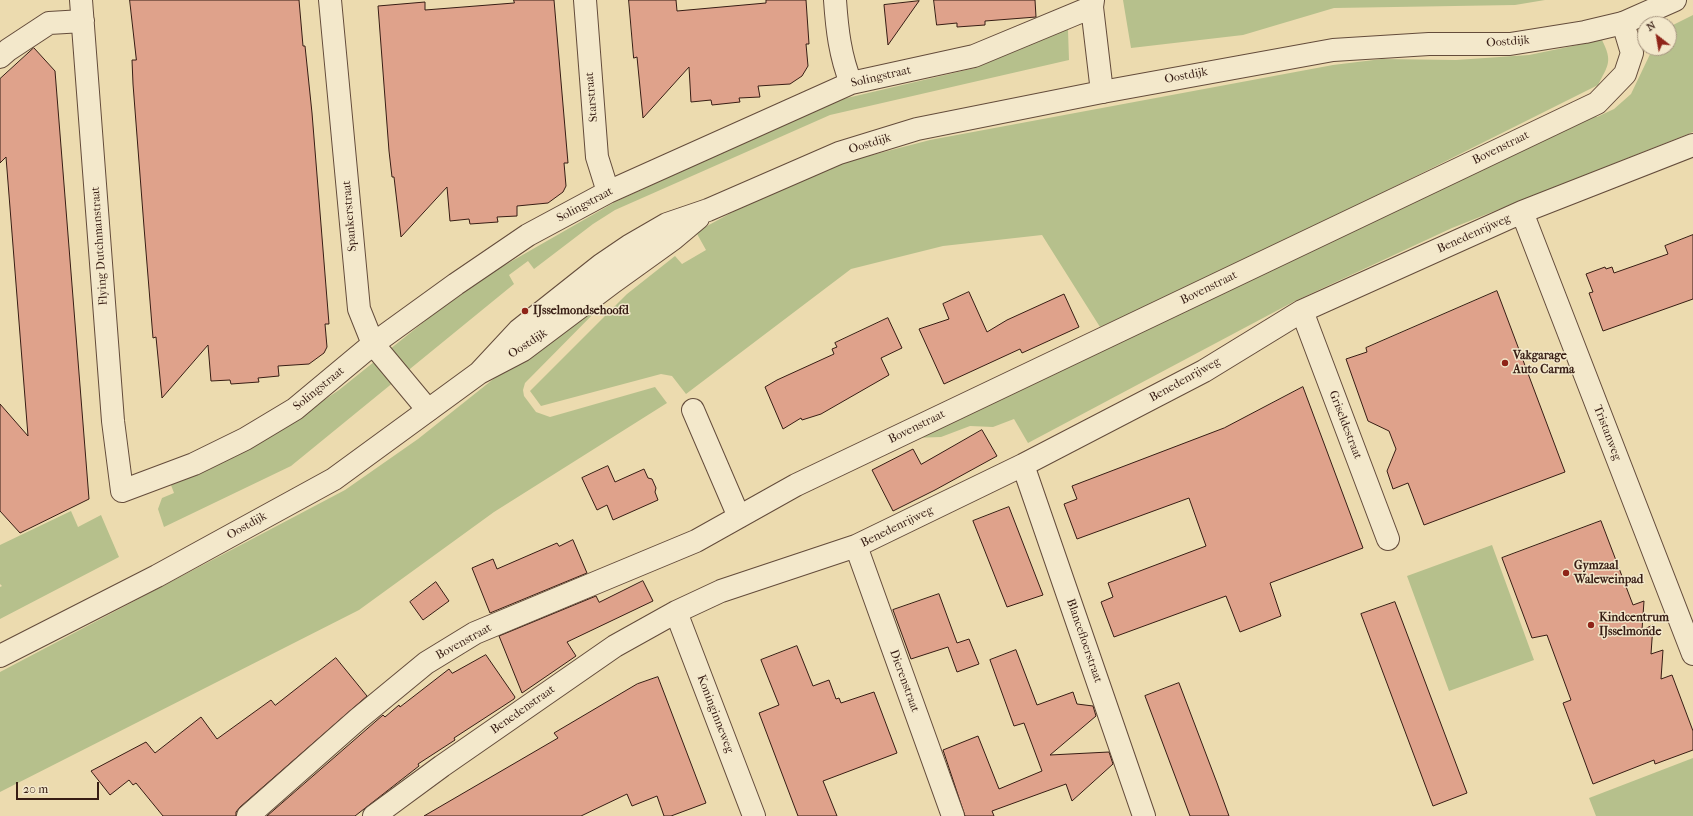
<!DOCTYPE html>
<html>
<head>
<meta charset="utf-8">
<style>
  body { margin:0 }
  #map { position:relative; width:1693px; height:816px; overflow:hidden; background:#ecdbaf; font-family:"IM FELL French Canon",serif }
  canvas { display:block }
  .north { position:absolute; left:1637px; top:16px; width:40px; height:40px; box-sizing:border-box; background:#f3e8cb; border:1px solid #a89782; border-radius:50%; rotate:329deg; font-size:11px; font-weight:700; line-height:16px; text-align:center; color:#371d14 }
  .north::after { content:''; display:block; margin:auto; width:14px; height:18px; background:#8f2418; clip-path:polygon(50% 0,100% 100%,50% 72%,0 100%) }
  .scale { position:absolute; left:16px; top:782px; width:83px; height:18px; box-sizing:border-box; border:2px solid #371d14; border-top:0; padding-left:5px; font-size:12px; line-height:14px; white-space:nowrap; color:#371d14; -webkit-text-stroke:3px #f3e8cb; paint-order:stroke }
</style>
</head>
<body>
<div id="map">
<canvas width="1693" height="816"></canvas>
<div class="north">N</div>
<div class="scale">20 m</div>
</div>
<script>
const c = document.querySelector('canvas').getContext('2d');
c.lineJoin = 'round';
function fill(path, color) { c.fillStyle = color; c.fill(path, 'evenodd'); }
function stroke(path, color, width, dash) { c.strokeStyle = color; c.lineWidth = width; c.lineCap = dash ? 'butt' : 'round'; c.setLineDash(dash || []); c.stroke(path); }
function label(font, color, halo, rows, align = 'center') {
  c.font = font + ' "IM FELL French Canon",serif'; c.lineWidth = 3; c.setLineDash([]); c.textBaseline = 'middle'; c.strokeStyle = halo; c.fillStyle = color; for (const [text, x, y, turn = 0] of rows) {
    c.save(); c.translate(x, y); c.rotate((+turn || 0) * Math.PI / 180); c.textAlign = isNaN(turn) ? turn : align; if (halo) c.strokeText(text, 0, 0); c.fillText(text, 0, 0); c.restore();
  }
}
fill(new Path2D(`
  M1123,0H1545L1515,5L1334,8L1243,35L1131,48Z
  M1693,15V132L1452,228L1295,301L1028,443L1014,419L993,427L970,426L941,437L912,438L1594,113L1597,117L1614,109L1631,94L1653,48H1669V27Z
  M1055,30H1068L1069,60L830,115L615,210L593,224L534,269L528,261L509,275L514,284L291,466L164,527L158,509L162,498L174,493L171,485L209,469L293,421L339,390L435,313L498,269L615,202L834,101L975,68L1027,46Z
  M1602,40C1613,62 1608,65 1598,85L1224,272L1100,327L1042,235L943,246L851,269L686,394L672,376L661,374L541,406L530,391L627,294L675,256L682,264L706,250L696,232L784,184L853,160L930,140L1333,65L1382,59L1456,60L1529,55Z
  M608,299L525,383L523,390L524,396L536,412L550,417L655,387L667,403L494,512L359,610L0,792V672L345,490L418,439L545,338Z
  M71,511L78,527L101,515L119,557L0,619V587L2,586L0,584V545Z
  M1492,545L1534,660L1449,691L1407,576Z
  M1693,758V816H1596L1589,798Z`), '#b6c08c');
const building = new Path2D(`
  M130,0H299L303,46H305L312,113L329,324H325L327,347L324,353L309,364L278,366L279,376L258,378L259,382L231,384L230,380L211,381L208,345L162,398L156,337L153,338L144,227L133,84L132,60H136Z
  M514,0H554L568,163H564L566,186L563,192L548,203L517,206V216L497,217L498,222L470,224L469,219L450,221L447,187L401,237L394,177H392L389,151L378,6L425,2V10L514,3Z
  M629,0H676L677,11L766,3V0H806L809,44H806L808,66L802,76L790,84L758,86L760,97L739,98L740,102L712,105L711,100L691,102L689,67L643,118L637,57L634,58Z
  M934,0H1035L1036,17L985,21V25L957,27V23L937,25Z
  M919,1L888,45L884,5Z
  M34,48L55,71L89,499L20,533L0,511V404L28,436L6,157L0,163V79Z
  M1693,235V299L1603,331L1589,293L1593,292L1586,274L1605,267L1606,269L1612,267L1614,273L1668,254L1665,246Z
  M1497,291L1565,472L1424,525L1408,483L1393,489L1387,471L1396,449L1389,431L1368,421L1346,359L1367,352L1366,348Z
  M969,292L987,332L1007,320L1064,294L1079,327L1022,353L1020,349L944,384L919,329L949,319L943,304Z
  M888,318L902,348L881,358L889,375L821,414L802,420L801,418L783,429L765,387L777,380L834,354L832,349L837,347L835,343Z
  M1303,387L1363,548L1270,583L1281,616L1240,632L1226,596L1114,637L1101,602L1113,597L1108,583L1206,546L1189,498L1077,539L1064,504L1077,499L1072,486L1224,428Z
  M982,430L997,456L935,490L893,511L892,509L872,470L913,449L921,464Z
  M608,466L615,482L644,469L648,478L652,479L656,488L655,492L658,500L613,520L607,505L597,510L582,478Z
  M1009,507L1043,595L1007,607L973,521Z
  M1601,521L1633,605L1644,601L1642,630L1653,625L1651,654L1663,650L1661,679L1672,675L1693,731V750L1655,764L1654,760L1593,784L1563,703L1571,700L1547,635L1532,638L1502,558Z
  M573,540L587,573L490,613L472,568L493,559L497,569L557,543L559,546Z
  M643,581L653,601L567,642L576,656L522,693L499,636L596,596L599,602Z
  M436,582L449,601L423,620L410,602Z
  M939,594L957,643L969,639L979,664L957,672L948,647L911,659L893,610Z
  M1395,602L1467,793L1433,806L1361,614Z
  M797,646L813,686L829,680L836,699L839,698L841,703L874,692L897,753L823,781L837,816H798L759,713L779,705L761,660Z
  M1016,650L1037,705L1073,692L1077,704L1093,706L1096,716L1050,755L1109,752L1113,764L1072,801L1066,784L992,811L994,816H965L943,750L978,736L999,789L1042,771L1024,723L1014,726L990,660Z
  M486,655L515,697L514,699L454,738L455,740L418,764L419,766L355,816H267L383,715L385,717L399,705L400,707L449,669L452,673Z
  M336,658L367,696L240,807L236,812V816H163L136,783L133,785L129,780L110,795L91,771L146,742L155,753L201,717L217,739L271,700L275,705Z
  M658,677L706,803L671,816H664L657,796L632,806L627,794L581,816H424L558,738L554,733L637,684Z
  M1179,683L1217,783L1229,816H1190L1145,696Z`);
fill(building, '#dfa28b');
stroke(building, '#371d14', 1);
const minor = new Path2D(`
  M81,0L113,421L122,491L194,464L245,439L295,409L373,344L456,284L528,235L608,192L851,83L974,56L1092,7
  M330,0L359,309L373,344L428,410
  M585,0L597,157L608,192
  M835,0C837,29 840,56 851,83
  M1093,0L1092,7L1102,92
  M0,57L8,50L49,23L83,21
  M1522,212L1693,654
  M1302,311L1388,539
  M693,410L739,517
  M1023,465L1144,816
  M856,546L953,816
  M676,612L754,816
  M248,816L358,719L426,663L475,633L696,541L796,485L1597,103L1625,74L1632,53L1623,23
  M374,816L442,766L615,646L676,612L721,591L856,546L1023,465L1204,371L1302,311L1522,212L1693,145`);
const tertiary = new Path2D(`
  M479,373L519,330L601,265L629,246L667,224L708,210L839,153L917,129L1102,92L1333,50L1429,44H1510L1585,32L1623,23L1675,0
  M0,656L157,576L334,479L479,373L523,350L612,283L673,239L698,218`);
stroke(minor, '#644c3b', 24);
stroke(tertiary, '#644c3b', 24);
stroke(minor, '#f3e8cb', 22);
stroke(tertiary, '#f3e8cb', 22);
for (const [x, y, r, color] of [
  [525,311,4,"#8f2418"],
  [1505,363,4,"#8f2418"],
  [1566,573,4,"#8f2418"],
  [1591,625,4,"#8f2418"]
]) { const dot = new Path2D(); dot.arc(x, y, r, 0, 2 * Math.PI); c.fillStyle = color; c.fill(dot); stroke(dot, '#f3e8cb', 1.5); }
label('12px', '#371d14', '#f3e8cb', [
  ["Oostdijk",1508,42,-4],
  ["Oostdijk",1186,76,-11],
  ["Solingstraat",881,77,-13],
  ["Starstraat",592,97,-95],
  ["Oostdijk",870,144,-17],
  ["Bovenstraat",1501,148,-26],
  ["Solingstraat",585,205,-28],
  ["Spankerstraat",350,216,-95],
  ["Benedenrijweg",1474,234,-24],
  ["Flying Dutchmanstraat",100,246,-94],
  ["Bovenstraat",1209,288,-26],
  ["Oostdijk",528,344,-33],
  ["Benedenrijweg",1185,380,-29],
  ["Solingstraat",319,389,-39],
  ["Griseldestraat",1345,425,69],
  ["Bovenstraat",917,427,-26],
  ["Tristanweg",1607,433,69],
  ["Oostdijk",247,526,-29],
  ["Benedenrijweg",897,527,-26],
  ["Blancefloerstraat",1084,641,71],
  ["Bovenstraat",464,642,-29],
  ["Dierenstraat",904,681,70],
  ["Benedenstraat",523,710,-35],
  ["Koninginneweg",715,714,69]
]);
label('bold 12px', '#371d14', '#f3e8cb', [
  ["IJsselmondsehoofd",533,311],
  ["Vakgarage",1513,356],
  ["Auto Carma",1513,370],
  ["Gymzaal",1574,566],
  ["Waleweinpad",1574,580],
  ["Kindcentrum",1599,618],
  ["IJsselmonde",1599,632]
], 'left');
</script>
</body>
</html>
